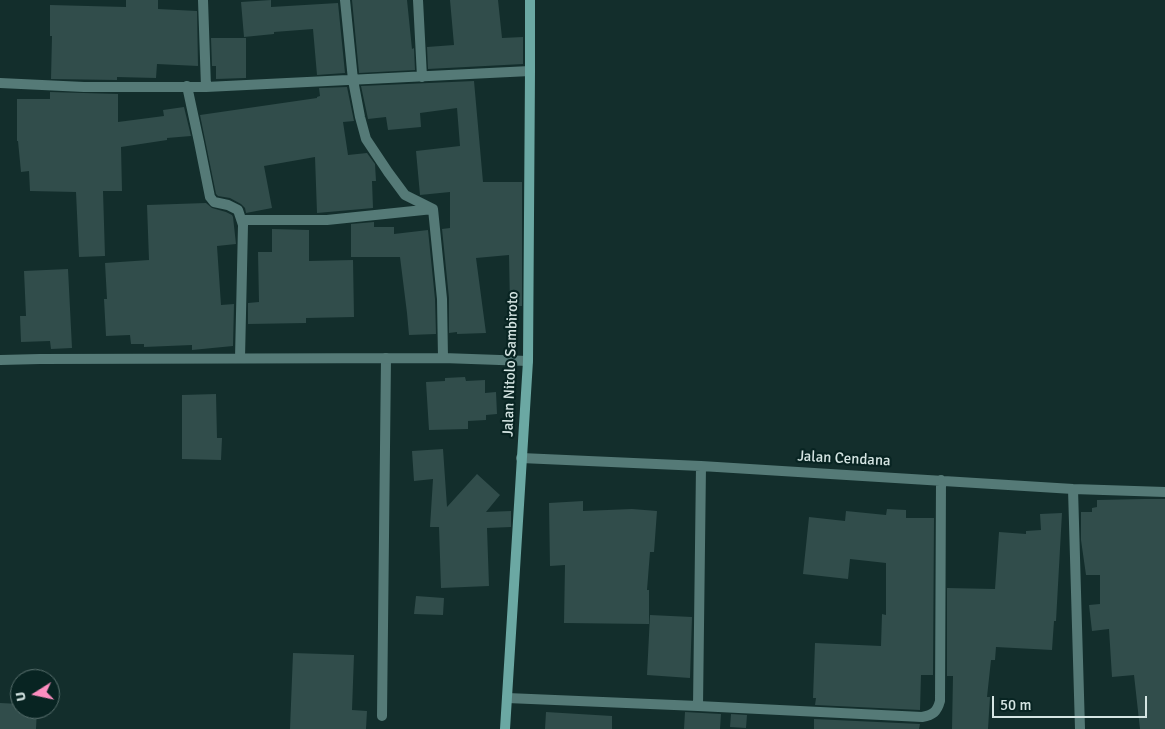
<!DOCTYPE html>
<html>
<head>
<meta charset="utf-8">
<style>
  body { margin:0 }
  #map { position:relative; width:1165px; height:729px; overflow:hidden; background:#132e2c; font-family:Signika,sans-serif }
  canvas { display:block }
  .north { position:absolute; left:10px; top:669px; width:50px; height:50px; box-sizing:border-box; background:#082422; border:1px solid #5a716f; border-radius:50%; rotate:260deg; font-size:14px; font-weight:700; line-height:20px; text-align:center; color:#d5e5e3 }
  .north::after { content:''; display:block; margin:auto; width:18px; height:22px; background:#fd8ec0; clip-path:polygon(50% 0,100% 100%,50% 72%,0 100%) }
  .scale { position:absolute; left:992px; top:696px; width:155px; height:22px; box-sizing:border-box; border:2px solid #d5e5e3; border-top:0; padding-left:6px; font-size:15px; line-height:18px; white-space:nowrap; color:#d5e5e3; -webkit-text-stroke:4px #082422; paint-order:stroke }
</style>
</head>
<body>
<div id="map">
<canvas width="1165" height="729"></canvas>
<div class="north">U</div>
<div class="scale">50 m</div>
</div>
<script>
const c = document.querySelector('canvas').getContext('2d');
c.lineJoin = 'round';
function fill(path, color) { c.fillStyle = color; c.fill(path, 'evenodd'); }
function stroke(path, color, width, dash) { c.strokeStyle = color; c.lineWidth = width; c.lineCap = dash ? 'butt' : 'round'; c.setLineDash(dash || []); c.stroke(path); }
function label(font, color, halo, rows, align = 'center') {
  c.font = font + ' Signika,sans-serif'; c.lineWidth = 4.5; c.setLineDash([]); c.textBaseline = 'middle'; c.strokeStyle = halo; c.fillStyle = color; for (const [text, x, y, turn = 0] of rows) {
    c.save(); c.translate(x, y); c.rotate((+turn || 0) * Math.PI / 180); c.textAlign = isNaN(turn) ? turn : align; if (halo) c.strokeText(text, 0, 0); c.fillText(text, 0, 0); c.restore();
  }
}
fill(new Path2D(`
  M126,0H158V9L197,11L198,66L157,64L156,78L117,77V80L51,79L52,36H50V5L126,7Z
  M271,0V7L338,3L345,73L317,75L313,29L274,32V34L244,37L241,2Z
  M352,0H407L412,49L414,48L415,70L359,73Z
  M450,0H498L502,38L523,37V64L428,69L427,47L454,45Z
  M211,38H246V78L216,79V66H212Z
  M474,81L483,182H522V306H510L509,255L476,258L486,333L457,334V332L449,333V298L442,229L450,228V192L420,195L416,151L460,146L457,108L420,113L421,127L388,130L386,117L368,119L361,86Z
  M347,87L354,121L343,122L348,155L367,153L375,164L376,181H372L373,208L317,213L315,157L264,166L272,208L246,213L245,208L241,204L230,198L218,196L216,194L200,115L317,98V97L320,96L319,88Z
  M50,92L118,94V122L164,116L163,110L184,107L191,136L167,138V140L121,147L122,191H103L105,256L79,257L76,192L30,191L29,171L21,172L18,141H17V99H50Z
  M206,203L212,208L226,212L232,215L233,217L236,244L217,246L221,305L234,304L233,346L192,350V345L144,347V344H131L130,335L106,336L104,299H107L105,263L149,260L147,205Z
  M374,222V227H394V234L428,230L435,299L436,334L409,335L407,313L400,257H351V224Z
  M272,229L309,230V261L353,260L354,317L306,318V323L248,324V303L259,302L258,252H272Z
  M68,269L72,348L51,349L50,341L21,342L20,316H26L24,271Z
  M465,377L466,381L485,380V393L496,392L497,414L486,415V420L468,421V429L429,430L426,382L445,381V378Z
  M216,394L217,438H222L221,460L182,459V395Z
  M443,449L447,507L477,474L500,495L486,512L511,511V527L487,528L489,586L441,588L439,527H430L433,479L414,481L412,451Z
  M1144,499H1165V729H1140L1134,675L1112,677L1109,629L1092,631L1089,605L1100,604V575H1086L1081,540V512H1092V508L1097,507V500Z
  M583,501V511L632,509L657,511L654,552H650L647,590H649V624L564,623L565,565L550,566L549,503Z
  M887,509L906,510V518H934L933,675H921L920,710L815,705L816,698H813L815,643L881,646L882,614L886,615V563L850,559L848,579L803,574L809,517L845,521L846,511L886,515Z
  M1062,513L1056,621H1054L1052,650L996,647L995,660H991L987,697H990L988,729H952L953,676H947V588L995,589L999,532L1026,534V531L1041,530L1040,514Z
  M416,596L444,598L443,615L414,614Z
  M650,615L692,617L690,678L647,675Z
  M293,653L354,655L352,710L367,711L366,729H290Z
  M0,703L20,704V709H37L36,729H0Z
  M546,712L612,716V729H545Z
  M685,712L721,714L720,729H684Z
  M731,714L747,715L746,728L730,727Z
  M814,719L920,724L919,729H814Z`), '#314d4b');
stroke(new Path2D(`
  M382,716L386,358`), '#557a77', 10);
stroke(new Path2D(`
  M203,0L206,87
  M345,0L353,80L360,117L366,139L388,172L405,195L433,209L442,299L443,358
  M418,0L422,77
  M0,83L84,87H206L530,71
  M187,86L199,142L210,197L214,202L228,205L238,210L243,225L240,358
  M243,220H327L433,209
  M0,360L40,359L443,358L528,361
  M521,458L701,466L1073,489L1165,492
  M1073,489L1080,729
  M507,698L698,706L922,717C933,715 937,712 940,701L941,480
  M698,706L701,466`), '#557a77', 10);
stroke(new Path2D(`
  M505,729L528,361L530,71V0`), '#6ba8a3', 10);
label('15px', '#d5e5e3', '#082422', [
  ["Jalan Nitolo Sambiroto",511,364,-88],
  ["Jalan Cendana",844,459,3]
]);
</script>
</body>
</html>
